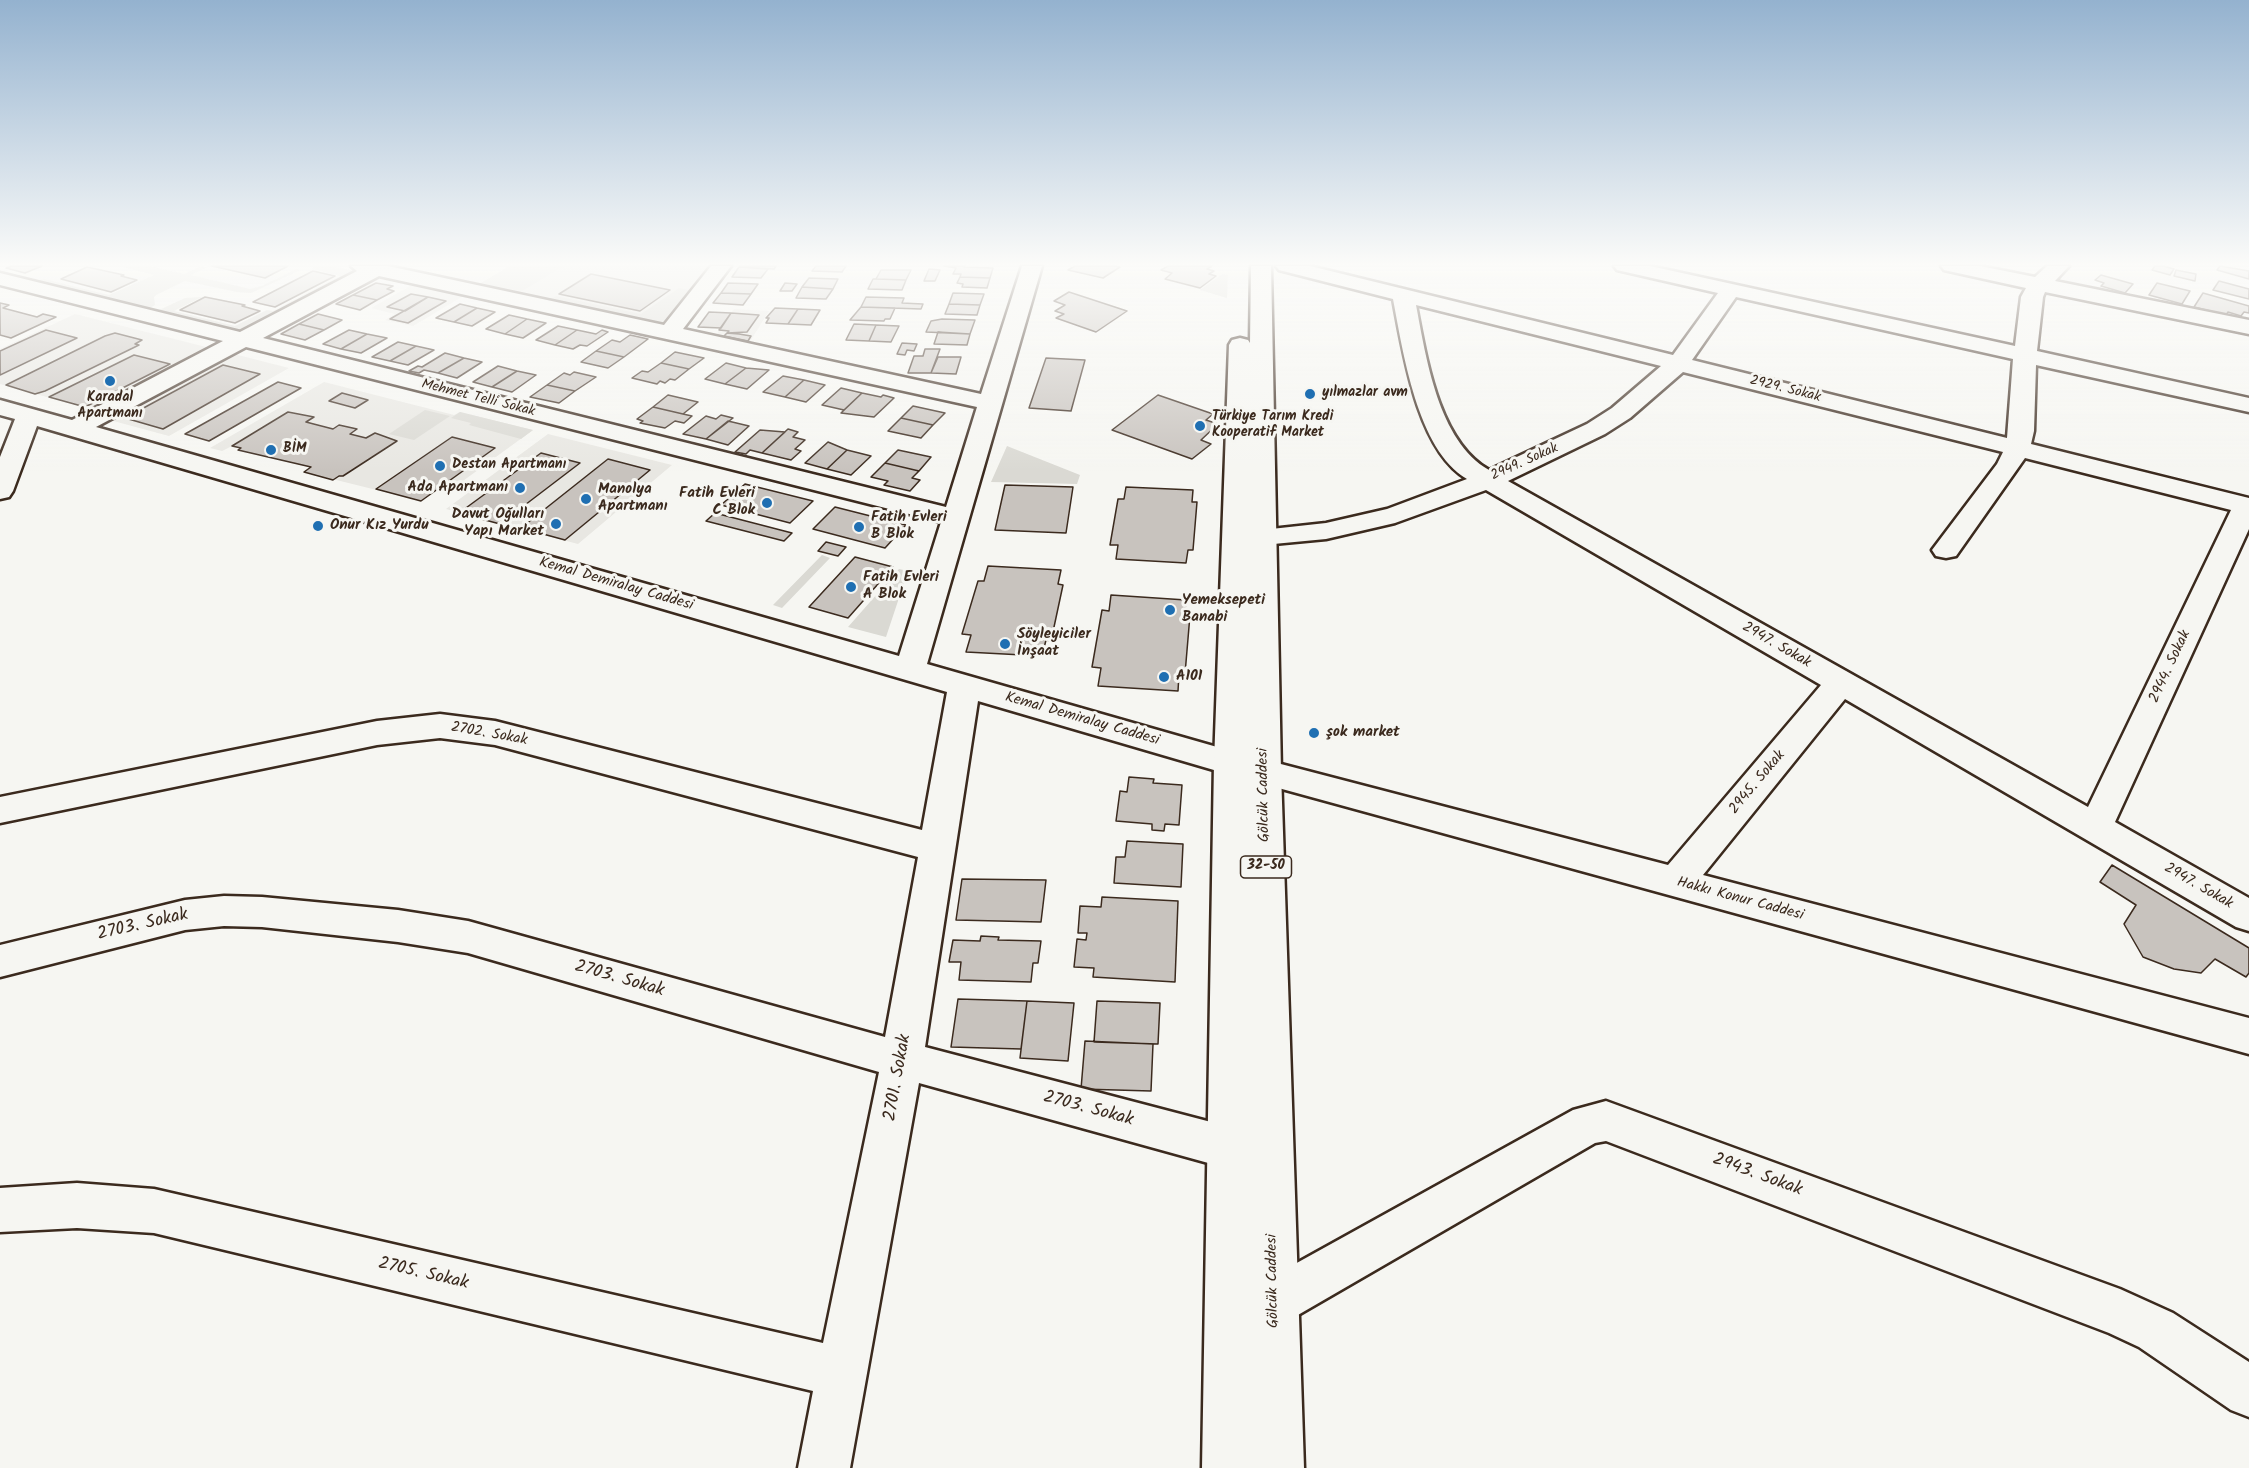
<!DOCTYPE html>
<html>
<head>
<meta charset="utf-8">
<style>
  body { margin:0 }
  canvas { display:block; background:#f6f6f2 }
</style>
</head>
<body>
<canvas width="2249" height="1468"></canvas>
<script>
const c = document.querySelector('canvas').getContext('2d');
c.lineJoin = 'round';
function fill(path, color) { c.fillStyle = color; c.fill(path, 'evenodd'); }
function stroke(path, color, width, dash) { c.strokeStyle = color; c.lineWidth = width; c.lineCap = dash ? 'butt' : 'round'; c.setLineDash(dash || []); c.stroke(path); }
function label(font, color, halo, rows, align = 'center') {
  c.font = font + ' Kalam,sans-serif'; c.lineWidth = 6; c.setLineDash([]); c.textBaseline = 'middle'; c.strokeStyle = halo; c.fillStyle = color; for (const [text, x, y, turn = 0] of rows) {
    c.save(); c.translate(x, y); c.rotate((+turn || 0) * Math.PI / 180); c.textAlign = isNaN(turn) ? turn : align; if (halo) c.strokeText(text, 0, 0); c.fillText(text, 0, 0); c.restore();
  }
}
fill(new Path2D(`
  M510,266H712L666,325L479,284Z
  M414,284L465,295L413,326L385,320L395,314L371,308Z
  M734,309L769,311L749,343L716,335Z
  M75,314L214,349L97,411L0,384V349Z
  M230,353L289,368L169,436L106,419Z
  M324,382L454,415L460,412L533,430L456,486L446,483L421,501L304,472L310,467L238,450L240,448L232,446L222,451L210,448Z
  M548,434L672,465L578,544L446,509Z`), '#e8e7e2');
fill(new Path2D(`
  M119,266H149L184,274L201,266L207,267L191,275L250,289L262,286L296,269L301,270L251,293L237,292L185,281L156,295L154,297L155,305L148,309L38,281L44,279L109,295L154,275Z
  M317,266H331L360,272L244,333L157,311L185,298L202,297L174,311L235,326L267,310L273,311L340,276L312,269Z
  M510,266H564L522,291L479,284Z
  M1222,274L1228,275L1227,298L1200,290Z
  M679,288L693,291L666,325L550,300L556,296L641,314Z
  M425,410L450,416L414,440L389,434Z
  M460,412L533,430L521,439L469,425L471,423L451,418Z
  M1007,446L1080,475L1077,484L991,482Z
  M822,555L830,558L782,608L773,605Z
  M899,569L908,571L886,637L848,627Z`), '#dad9d3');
const building = new Path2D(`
  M12,266H42L25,273L6,268Z
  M212,266H288L265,278Z
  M740,266H776L774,269L739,267Z
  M816,266H846L842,272L812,271Z
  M944,266H965L964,267L993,268L990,278L960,277L961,274H953L956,268Z
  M1075,266H1115L1120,267L1103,278L1068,270Z
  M1168,266H1212L1207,269L1214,271L1209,274L1216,276L1200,288L1165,279L1172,273L1161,270Z
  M2155,266H2163L2174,269L2170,275L2152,270Z
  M2220,266L2249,271V279L2217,270Z
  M87,267L124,275L121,276L137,280L111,292L61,279Z
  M739,267L768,269L761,278L732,277Z
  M929,269L940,270L935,281H924Z
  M881,270H911L906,280L876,279Z
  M2176,270L2196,274L2195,281L2174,276Z
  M313,271L335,276L275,307L253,302Z
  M591,274L670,290L640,311L559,294Z
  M2101,275L2133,284L2125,293L2101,286L2104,283L2095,280Z
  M960,277L990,278L987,288L962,287L963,284L957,283Z
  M809,278L838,279L833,289L802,287Z
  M873,279H876L906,280L902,290L868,289Z
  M2219,281L2249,289V299L2213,290Z
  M376,283L393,286L387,289L394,291L377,300L353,295Z
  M728,283L758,284L751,294L721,293Z
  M785,283L797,284L792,291H780Z
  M2157,283L2190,291L2182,304L2149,295Z
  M802,287L833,289L826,299L796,298Z
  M1069,292L1127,311L1096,332L1056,318L1064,314L1055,311L1065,305L1054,301Z
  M721,293L751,294L743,305L713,303Z
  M953,293L984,294L980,305L949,304Z
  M2203,293L2249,306V313L2244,312L2241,316L2228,312L2226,315L2194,307Z
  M411,294L428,297L405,311L387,307Z
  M353,295L377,300L360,310L336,304Z
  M205,297L245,305L242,306L260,311L235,323L180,310Z
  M428,297L446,301L408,323L390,319Z
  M866,297L904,298L902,303L923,304L921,309L861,307Z
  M0,303L9,305L3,308L37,317L43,314L56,317L11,338L0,335Z
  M460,304L477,308L454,322L436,318Z
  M949,304L980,305L977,315L945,314Z
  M861,307L895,308L890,319H885L884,321L850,320Z
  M477,308L495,312L472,326L454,322Z
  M775,308L798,309L788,324L766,323L769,318H766Z
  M798,309L820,310L811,325L788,324Z
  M709,312L731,313L721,328L698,327Z
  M731,313L759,315L747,332L727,333L729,331L719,330Z
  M318,314L342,320L324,330L299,324Z
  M509,315L527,319L505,334L486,329Z
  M527,319L546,323L523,338L505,334Z
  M942,319L975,320L970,334L926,332L931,321Z
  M299,324L324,330L305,340L281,334Z
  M854,324L876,325L869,341L846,340Z
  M876,325L899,326L891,342L869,341Z
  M558,326L577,330L555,345L536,340Z
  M46,330L77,338L0,375V351Z
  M349,330L367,334L341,349L323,344Z
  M577,330L596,334L602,330L608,332L587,346L580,345L573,349L555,345Z
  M938,332L970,334L967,345L934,344Z
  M115,333L142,340L135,344L139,345L45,391L35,394L6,385L105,336Z
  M727,333L739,334L751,336L748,341L724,336Z
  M367,334L387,338L361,353L341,349Z
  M630,335L648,339L624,357L596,351L612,340L620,342Z
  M398,342L416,346L390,361L372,357Z
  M902,343L917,344L914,351L907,350L905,355L897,354Z
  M416,346L434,350L408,365L390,361Z
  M925,349H940L931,373H908L914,356H923Z
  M596,351L624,357L608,368L581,362Z
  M675,352L704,358L689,369L661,363Z
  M445,353L464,358L438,373L424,370L419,373L409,371L418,366L422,367Z
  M134,355L170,364L85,407L49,397Z
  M938,357H961L956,374L931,373Z
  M464,358L482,362L457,378L438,373Z
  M1046,358L1085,360L1071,411L1029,408Z
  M661,363L689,369L675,380L670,379L665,383L660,381L657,384L632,378L642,371L648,372Z
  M726,363L746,368L725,384L705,379Z
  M223,365L260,374L163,429L125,418Z
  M498,366L517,371L492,387L473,382Z
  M746,368L769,370L747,389L725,384Z
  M517,371L536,375L512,392L492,387Z
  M574,372L596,377L575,391L547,385L564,373L570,375Z
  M783,376L804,380L785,397L763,392Z
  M804,380L825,385L806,402L785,397Z
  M278,382L301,388L209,441L185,434Z
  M547,385L575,391L559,403L530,397Z
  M841,388L862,393L844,410L822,405Z
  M342,393L368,400L355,408L329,401Z
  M862,393L881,397L883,395L894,398L874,417L841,413Z
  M668,395L698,402L683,414L653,407Z
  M1158,395L1213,414L1206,420L1218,424L1201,440L1211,444L1192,459L1112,430Z
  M913,406L945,413L933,425L901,418Z
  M653,407L683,414L692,416L684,423L675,421L665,428L640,423L643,421L637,419Z
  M288,412L314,417L306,422L333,429L339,425L357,429L350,434L366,438L375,433L397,441L343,476H339L333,480L304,472L311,467L238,450L241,448L232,446Z
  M721,415L733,418L706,439L683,434L706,416L716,419Z
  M901,418L933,425L921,438L888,431Z
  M728,421L749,426L728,445L706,439Z
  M788,429L798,432L793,437L805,440L795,449L801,451L791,460L762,453Z
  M760,430L785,432L762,453L750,450L746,454L735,452Z
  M452,437L495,448L421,501L376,489Z
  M828,442L847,450L827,469L805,463Z
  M847,450L871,456L851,475L827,469Z
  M898,450L931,457L919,471L885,463Z
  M541,453L580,463L500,524L459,513Z
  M608,459L650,470L565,540L521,528Z
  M885,463L919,471L912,478L920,480L910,491L884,485L888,481L871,477Z
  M745,484L813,501L790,523L721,505Z
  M1005,485L1073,487L1066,533L995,530Z
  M1126,487L1193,490L1192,502H1197L1193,550H1188L1186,563L1116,559L1118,545H1110L1118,499H1124Z
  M835,507L906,525L885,548L813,529Z
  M715,513L792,533L784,541L706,521Z
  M826,542L846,547L838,556L818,551Z
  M855,557L893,567L848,618L809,607Z
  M988,566L1061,570L1058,584L1063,585L1051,641L1046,640L1042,656L966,652L971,635L962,634L978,581H984Z
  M1111,595L1186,600L1185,615H1190L1185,674H1179L1178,691L1098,686L1101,668L1092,667L1102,610L1109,611Z
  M1129,777L1154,779L1153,783L1182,785L1179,825L1165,824L1164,831L1152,830V824L1116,821L1120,791L1127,792Z
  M1127,841L1183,844L1181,887L1114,883L1116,857H1125Z
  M2112,865L2249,948V973L2246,977L2215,959L2201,973L2174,969L2143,957L2124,924L2136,905L2100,882Z
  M962,879L1046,880L1041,922L956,920Z
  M1102,897L1178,901L1175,982L1093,977L1094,968L1074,967L1077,939L1086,940L1087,933H1078L1080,906L1101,907Z
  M981,936L999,937L998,940L1041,941L1038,963H1033L1031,982L959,980L961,962H949L953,940L980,941Z
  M958,999L1027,1001L1021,1049L951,1047Z
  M1027,1001L1074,1003L1068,1061L1020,1058Z
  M1097,1001L1160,1003L1158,1044L1094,1042Z
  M1085,1041L1153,1044L1151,1091L1081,1089Z`);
fill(building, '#c8c3be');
stroke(building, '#3b2a1e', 1.5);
const minor = new Path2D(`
  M351,266H388L664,325L711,266H731L683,329L981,394L1022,266H1042L927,664L1231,751L1668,865L1821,685L1486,490L1395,523L1326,539L1263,545L1253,543L1249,537L1253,531L1326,523L1387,509L1467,479C1417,450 1403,351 1393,299L1279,270L1276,266H1310L1673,355L1718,293L1617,270L1614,266H1650L2015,346L2021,297L2026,288L1944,270L1941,266H1980L2035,277L2047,266H2069L2055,281L2249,320V334L2045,292L2043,297L2037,351L2249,398V412L2036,365L2034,431L2031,444L2249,498V529L2115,822L2249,898V931L2236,927L1845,699L1703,875L2249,1018V1054L1231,775L978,701L925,1047L1230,1127L1246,1133L1252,1148L1246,1163L1230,1169L919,1083L850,1468H798L813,1391L154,1233L77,1228L0,1232V1188L77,1183L154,1189L823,1343L879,1072L468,953L398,942L262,927L224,926L185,930L0,977V945L185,900L224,896L262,897L398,910L468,921L885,1037L918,857L495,745L440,738L377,745L0,823V797L377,721L440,714L495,721L922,830L947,692L37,426L13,491L9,497L0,499V457L15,419L0,415V400L72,420L223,341L0,285V273L240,332L357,271ZM379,276L977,407L946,507L263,338ZM1736,297L2013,359L2007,438L1692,360ZM1416,305L1661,366L1612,408L1587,424L1489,470C1438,441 1426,357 1416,305ZM246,347L941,522L899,656L96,427ZM1683,372L2003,452L1997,464L1932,550L1936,556L1946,558L1956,556L2025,458L2231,510L2088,807L1508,481L1605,434L1630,418Z
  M1606,1101L2120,1289L2173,1313L2249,1362V1417L2231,1410L2139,1347L2109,1333L1606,1141L1595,1143L1291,1319L1274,1326L1257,1319L1250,1302L1257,1285L1573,1110Z`);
const major = new Path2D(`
  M1251,266H1271L1281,772L1304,1468H1202L1214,763L1229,345L1232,340L1240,338L1248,340L1250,343Z`);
stroke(minor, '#3b2a1e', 5);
stroke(major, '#3b2a1e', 5);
fill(minor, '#f6f6f2');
fill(major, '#f6f6f2');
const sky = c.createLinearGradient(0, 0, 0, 471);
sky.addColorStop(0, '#94b2cf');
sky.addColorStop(0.56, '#fbfbf9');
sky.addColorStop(1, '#fbfbf900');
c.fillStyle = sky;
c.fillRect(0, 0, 2249, 471);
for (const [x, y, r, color] of [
  [110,381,6,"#1f6fb2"],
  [1310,394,6,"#1f6fb2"],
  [1200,426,6,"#1f6fb2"],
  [271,450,6,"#1f6fb2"],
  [440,466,6,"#1f6fb2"],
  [520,488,6,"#1f6fb2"],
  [586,499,6,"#1f6fb2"],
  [767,503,6,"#1f6fb2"],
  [556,524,6,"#1f6fb2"],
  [318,526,6,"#1f6fb2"],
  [859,527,6,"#1f6fb2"],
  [851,587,6,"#1f6fb2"],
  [1170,610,6,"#1f6fb2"],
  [1005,644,6,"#1f6fb2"],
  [1164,677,6,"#1f6fb2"],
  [1314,733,6,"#1f6fb2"]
]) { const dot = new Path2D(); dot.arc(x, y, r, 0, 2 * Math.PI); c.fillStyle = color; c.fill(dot); stroke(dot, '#f6f6f2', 2); }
label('14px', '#3b2a1e', '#f6f6f2', [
  ["2929. Sokak",1785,390,14],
  ["Mehmet Telli Sokak",478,399,14],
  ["2949. Sokak",1525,463,-24]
]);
label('bold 14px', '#3b2a1e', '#f6f6f2', [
  ["yılmazlar avm",1322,394],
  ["Karadal",110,399,"center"],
  ["Apartmanı",110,415,"center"],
  ["Türkiye Tarım Kredi",1212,418],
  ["Kooperatif Market",1212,434],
  ["BİM",283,450],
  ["Destan Apartmanı",452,466]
], 'left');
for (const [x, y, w] of [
  [1266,867,51]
]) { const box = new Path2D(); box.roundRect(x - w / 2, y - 11, w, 22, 4.5); c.fillStyle = '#f6f6f2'; c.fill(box); stroke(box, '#3b2a1e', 1.5); }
label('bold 14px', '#3b2a1e', null, [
  ["32-50",1266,867]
]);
label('bold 15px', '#3b2a1e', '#f6f6f2', [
  ["Ada Apartmanı",508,488,"right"],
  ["Manolya",598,490],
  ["Apartmanı",598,507],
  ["Fatih Evleri",755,494,"right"],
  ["C Blok",755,511,"right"],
  ["Davut Oğulları",544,515,"right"],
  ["Yapı Market",544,532,"right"],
  ["Fatih Evleri",871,518],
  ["B Blok",871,535],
  ["Onur Kız Yurdu",330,526],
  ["Fatih Evleri",863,578],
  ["A Blok",863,595],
  ["Yemeksepeti",1182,601],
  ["Banabi",1182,618],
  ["Söyleyiciler",1017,635],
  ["İnşaat",1017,652],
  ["A101",1176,677],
  ["şok market",1326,733]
], 'left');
label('15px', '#3b2a1e', '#f6f6f2', [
  ["Kemal Demiralay Caddesi",616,585,16],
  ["2947. Sokak",1776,646,30],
  ["2944. Sokak",2171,667,-65],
  ["Kemal Demiralay Caddesi",1082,720,16],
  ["2702. Sokak",489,735,10],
  ["2945. Sokak",1758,783,-50],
  ["Gölcük Caddesi",1265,795,-91],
  ["2947. Sokak",2198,887,30],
  ["Hakkı Konur Caddesi",1740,900,15],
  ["Gölcük Caddesi",1274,1281,-91]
]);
label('18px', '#3b2a1e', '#f6f6f2', [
  ["2703. Sokak",143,926,-13],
  ["2703. Sokak",619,980,16],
  ["2701. Sokak",899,1078,-80],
  ["2703. Sokak",1088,1110,15],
  ["2943. Sokak",1757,1176,20],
  ["2705. Sokak",423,1275,13]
]);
</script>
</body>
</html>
